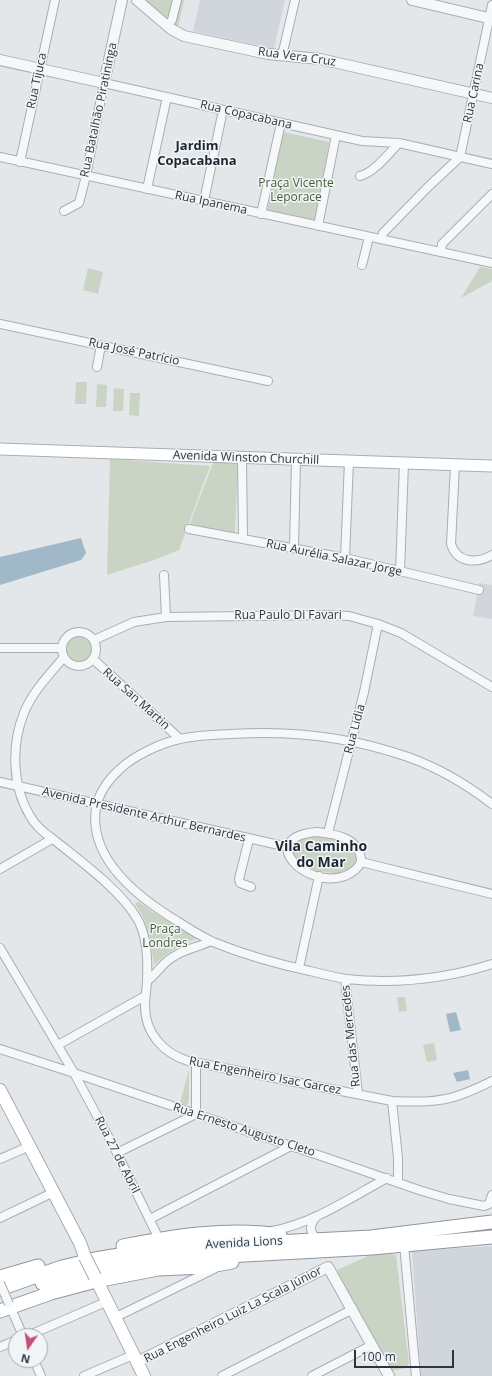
<!DOCTYPE html>
<html>
<head>
<meta charset="utf-8">
<style>
  body { margin:0 }
  #map { position:relative; width:492px; height:1376px; overflow:hidden; background:#e3e7ea; font-family:"Open Sans",sans-serif }
  canvas { display:block }
  .north { position:absolute; left:8px; top:1328px; width:40px; height:40px; box-sizing:border-box; background:#f2f5f7; border:1px solid #a2a9ae; border-radius:50%; rotate:193deg; font-size:11px; font-weight:700; line-height:16px; text-align:center; color:#2b3641 }
  .north::after { content:''; display:block; margin:auto; width:14px; height:18px; background:#c74f71; clip-path:polygon(50% 0,100% 100%,50% 72%,0 100%) }
  .scale { position:absolute; left:354px; top:1350px; width:100px; height:18px; box-sizing:border-box; border:2px solid #2b3641; border-top:0; padding-left:5px; font-size:12px; line-height:14px; white-space:nowrap; color:#2b3641; -webkit-text-stroke:3px #f2f5f7; paint-order:stroke }
</style>
</head>
<body>
<div id="map">
<canvas width="492" height="1376"></canvas>
<div class="north">N</div>
<div class="scale">100 m</div>
</div>
<script>
const c = document.querySelector('canvas').getContext('2d');
c.lineJoin = 'round';
function fill(path, color) { c.fillStyle = color; c.fill(path, 'evenodd'); }
function stroke(path, color, width, dash) { c.strokeStyle = color; c.lineWidth = width; c.lineCap = dash ? 'butt' : 'round'; c.setLineDash(dash || []); c.stroke(path); }
function label(font, color, halo, rows, align = 'center') {
  c.font = font + ' "Open Sans",sans-serif'; c.lineWidth = 3; c.setLineDash([]); c.textBaseline = 'middle'; c.strokeStyle = halo; c.fillStyle = color; for (const [text, x, y, turn = 0] of rows) {
    c.save(); c.translate(x, y); c.rotate((+turn || 0) * Math.PI / 180); c.textAlign = isNaN(turn) ? turn : align; if (halo) c.strokeText(text, 0, 0); c.fillText(text, 0, 0); c.restore();
  }
}
fill(new Path2D(`
  M200,0H285L274,49L193,31Z
  M479,583L492,585V619L473,616Z
  M492,1246V1376H421L412,1251Z`), '#d1d6dc');
fill(new Path2D(`
  M147,0H184L178,28L147,1Z
  M283,132L329,142L315,222L267,212Z
  M480,267L492,269V281L461,298Z
  M88,268L103,272L98,294L83,290Z
  M76,382H87L86,404H75Z
  M97,384L107,385L106,407H96Z
  M114,388L124,389L123,411H113Z
  M130,393H140L139,416L129,415Z
  M110,459L210,466L179,550L154,560L107,575Z
  M213,463H238L235,533L189,526Z
  M63 649a16 16 0 1 1 32 0a16 16 0 1 1-32 0Z
  M314,834C322,836 331,837 338,840C343,841 348,845 351,849C354,853 357,857 355,862C351,879 319,872 308,868C302,867 297,862 292,858L290,844L296,839Z
  M138,901L151,911L198,938C181,945 167,952 154,965C151,941 149,924 135,904Z
  M397,997H405L407,1011L399,1012Z
  M434,1043L437,1060L427,1062L423,1045Z
  M189,1069V1099L188,1104L186,1105L180,1103Z
  M377,1252L396,1255L409,1363L406,1368L389,1371L337,1270Z`), '#cad4c4');
fill(new Path2D(`
  M81,538L86,553L81,560L0,585V557Z
  M456,1012L461,1030L450,1032L446,1014Z
  M468,1070L470,1079L457,1082L453,1073Z`), '#a0b8c8');
const minor = new Path2D(`
  M167,26L172,20L177,0
  M282,56L295,0
  M0,157L492,263
  M20,162L55,0
  M360,176C374,173 389,153 399,143
  M147,189L167,97
  M204,201L223,110
  M64,211L79,203L86,176L104,83L362,141L399,143L492,164
  M261,214L281,123
  M318,226L336,135
  M381,239L383,233L429,186L460,157L492,5
  M441,252L442,244L492,194
  M362,265L369,237
  M0,324L268,381
  M97,367L101,345
  M242,458L243,539
  M455,465L451,544C457,563 476,564 492,555
  M189,529L345,558L479,590
  M294,548L296,460
  M345,558L349,461
  M400,572L404,463
  M164,575L166,617
  M62 649a17 17 0 1 1 34 0a17 17 0 1 1-34 0Z
  M94,640L134,622L166,617L332,615L349,616L378,624L401,633L492,687
  M0,648H62
  M64,657C50,674 32,692 24,713C11,745 12,786 30,816C35,825 44,833 53,839C80,861 121,890 138,920C147,937 148,960 147,979C147,988 145,997 145,1006C145,1033 163,1053 188,1061L392,1101C415,1102 438,1103 460,1095C471,1091 482,1086 492,1081
  M93,659L180,739
  M0,782L288,847
  M492,804C466,784 439,768 408,757C351,737 291,730 231,734C214,735 197,735 180,739C161,743 133,756 119,770C107,781 99,792 96,808C88,859 139,898 177,921C189,929 201,936 213,942C245,955 277,964 310,971C322,974 334,977 346,979C396,984 445,979 492,964
  M317,832C336,834 361,838 361,862C358,869 352,873 345,876C305,890 255,837 317,832Z
  M328,833L364,692L378,624
  M249,839L239,879L240,883L251,887
  M361,862L492,894
  M0,869L52,839
  M0,948L74,1073L117,1153L159,1239
  M299,968L319,876
  M345,979L358,1094
  M147,981C157,974 162,963 173,957C185,949 199,947 211,941
  M58,1045L145,996
  M0,1049L74,1073L324,1157L419,1190L449,1199L484,1206L489,1204L492,1195
  M392,1101L398,1158V1182
  M117,1153L196,1114V1063
  M0,1159L23,1149
  M316,1217C309,1225 309,1233 318,1239
  M0,1218L54,1192
  M150,1219L291,1146
  M272,1231C314,1223 350,1198 387,1178
  M404,1244L416,1376
  M9,1304L23,1336
  M114,1318L214,1269
  M27,1336L106,1302
  M0,1347L16,1340
  M34,1360L41,1376
  M84,1376L133,1355
  M222,1376L353,1309
  M312,1376L372,1345`);
const tertiary = new Path2D(`
  M137,0L171,29L184,36L268,54L320,59L492,98
  M412,0L492,19
  M0,60L104,83L122,0
  M137,1362L328,1267L389,1376`);
const secondary = new Path2D(`
  M0,449L492,466`);
const primary = new Path2D(`
  M0,1090L80,1243L85,1257
  M95,1277L144,1376`);
const trunk = new Path2D(`
  M123,1246C174,1236 228,1227 280,1235
  M0,1277L38,1266
  M42,1283L98,1268L154,1260L372,1248L492,1237
  M0,1289L62,1267L95,1259L161,1248L371,1237L492,1222
  M0,1311L51,1293L96,1281L158,1269L205,1267L232,1262`);
stroke(minor, '#a8aeb4', 10);
stroke(tertiary, '#a8aeb4', 12);
stroke(secondary, '#a8aeb4', 13);
stroke(primary, '#a3acb5', 14);
stroke(trunk, '#8b96a0', 15);
stroke(minor, '#f5f7f8', 8);
stroke(tertiary, '#f5f7f8', 10);
stroke(secondary, '#fff', 11);
stroke(primary, '#fff', 12);
stroke(trunk, '#fff', 13);
const minorBridge = new Path2D(`
  M0,1283L9,1304`);
const primaryBridge = new Path2D(`
  M85,1257L95,1277`);
stroke(minorBridge, '#a8aeb4', 10, []);
stroke(primaryBridge, '#a3acb5', 14, []);
stroke(minorBridge, '#f5f7f8', 8);
stroke(primaryBridge, '#fff', 12);
label('12px', '#2b3641', '#f2f5f7', [
  ["Rua Vera Cruz",297,57,8],
  ["Rua Tijuca",37,81,-78],
  ["Rua Carina",474,93,-78],
  ["Rua Batalhão Piratininga",99,110,-78],
  ["Rua Copacabana",246,115,13],
  ["Rua Ipanema",211,203,12],
  ["Rua José Patrício",134,352,12],
  ["Avenida Winston Churchill",246,458,2],
  ["Rua Aurélia Salazar Jorge",334,558,12],
  ["Rua Paulo Di Favari",288,616],
  ["Rua San Martin",136,699,42],
  ["Rua Lidia",355,729,-75],
  ["Avenida Presidente Arthur Bernardes",144,815,13],
  ["Rua das Mercedes",351,1036,-96],
  ["Rua Engenheiro Isac Garcez",265,1076,11],
  ["Rua Ernesto Augusto Cleto",244,1130,18],
  ["Rua 27 de Abril",117,1155,63],
  ["Avenida Lions",244,1243,-3],
  ["Rua Engenheiro Luiz La Scala Júnior",233,1315,-27]
]);
label('12px', '#445c39', '#f2f5f7', [
  ["Praça Vicente",296,184],
  ["Leporace",296,198],
  ["Praça",165,930],
  ["Londres",165,944]
]);
label('bold 13px', '#1d2732', '#f2f5f7', [
  ["Jardim",197,146],
  ["Copacabana",197,161]
]);
label('bold 14px', '#1d2732', '#f2f5f7', [
  ["Vila Caminho",321,847],
  ["do Mar",321,863]
]);
</script>
</body>
</html>
